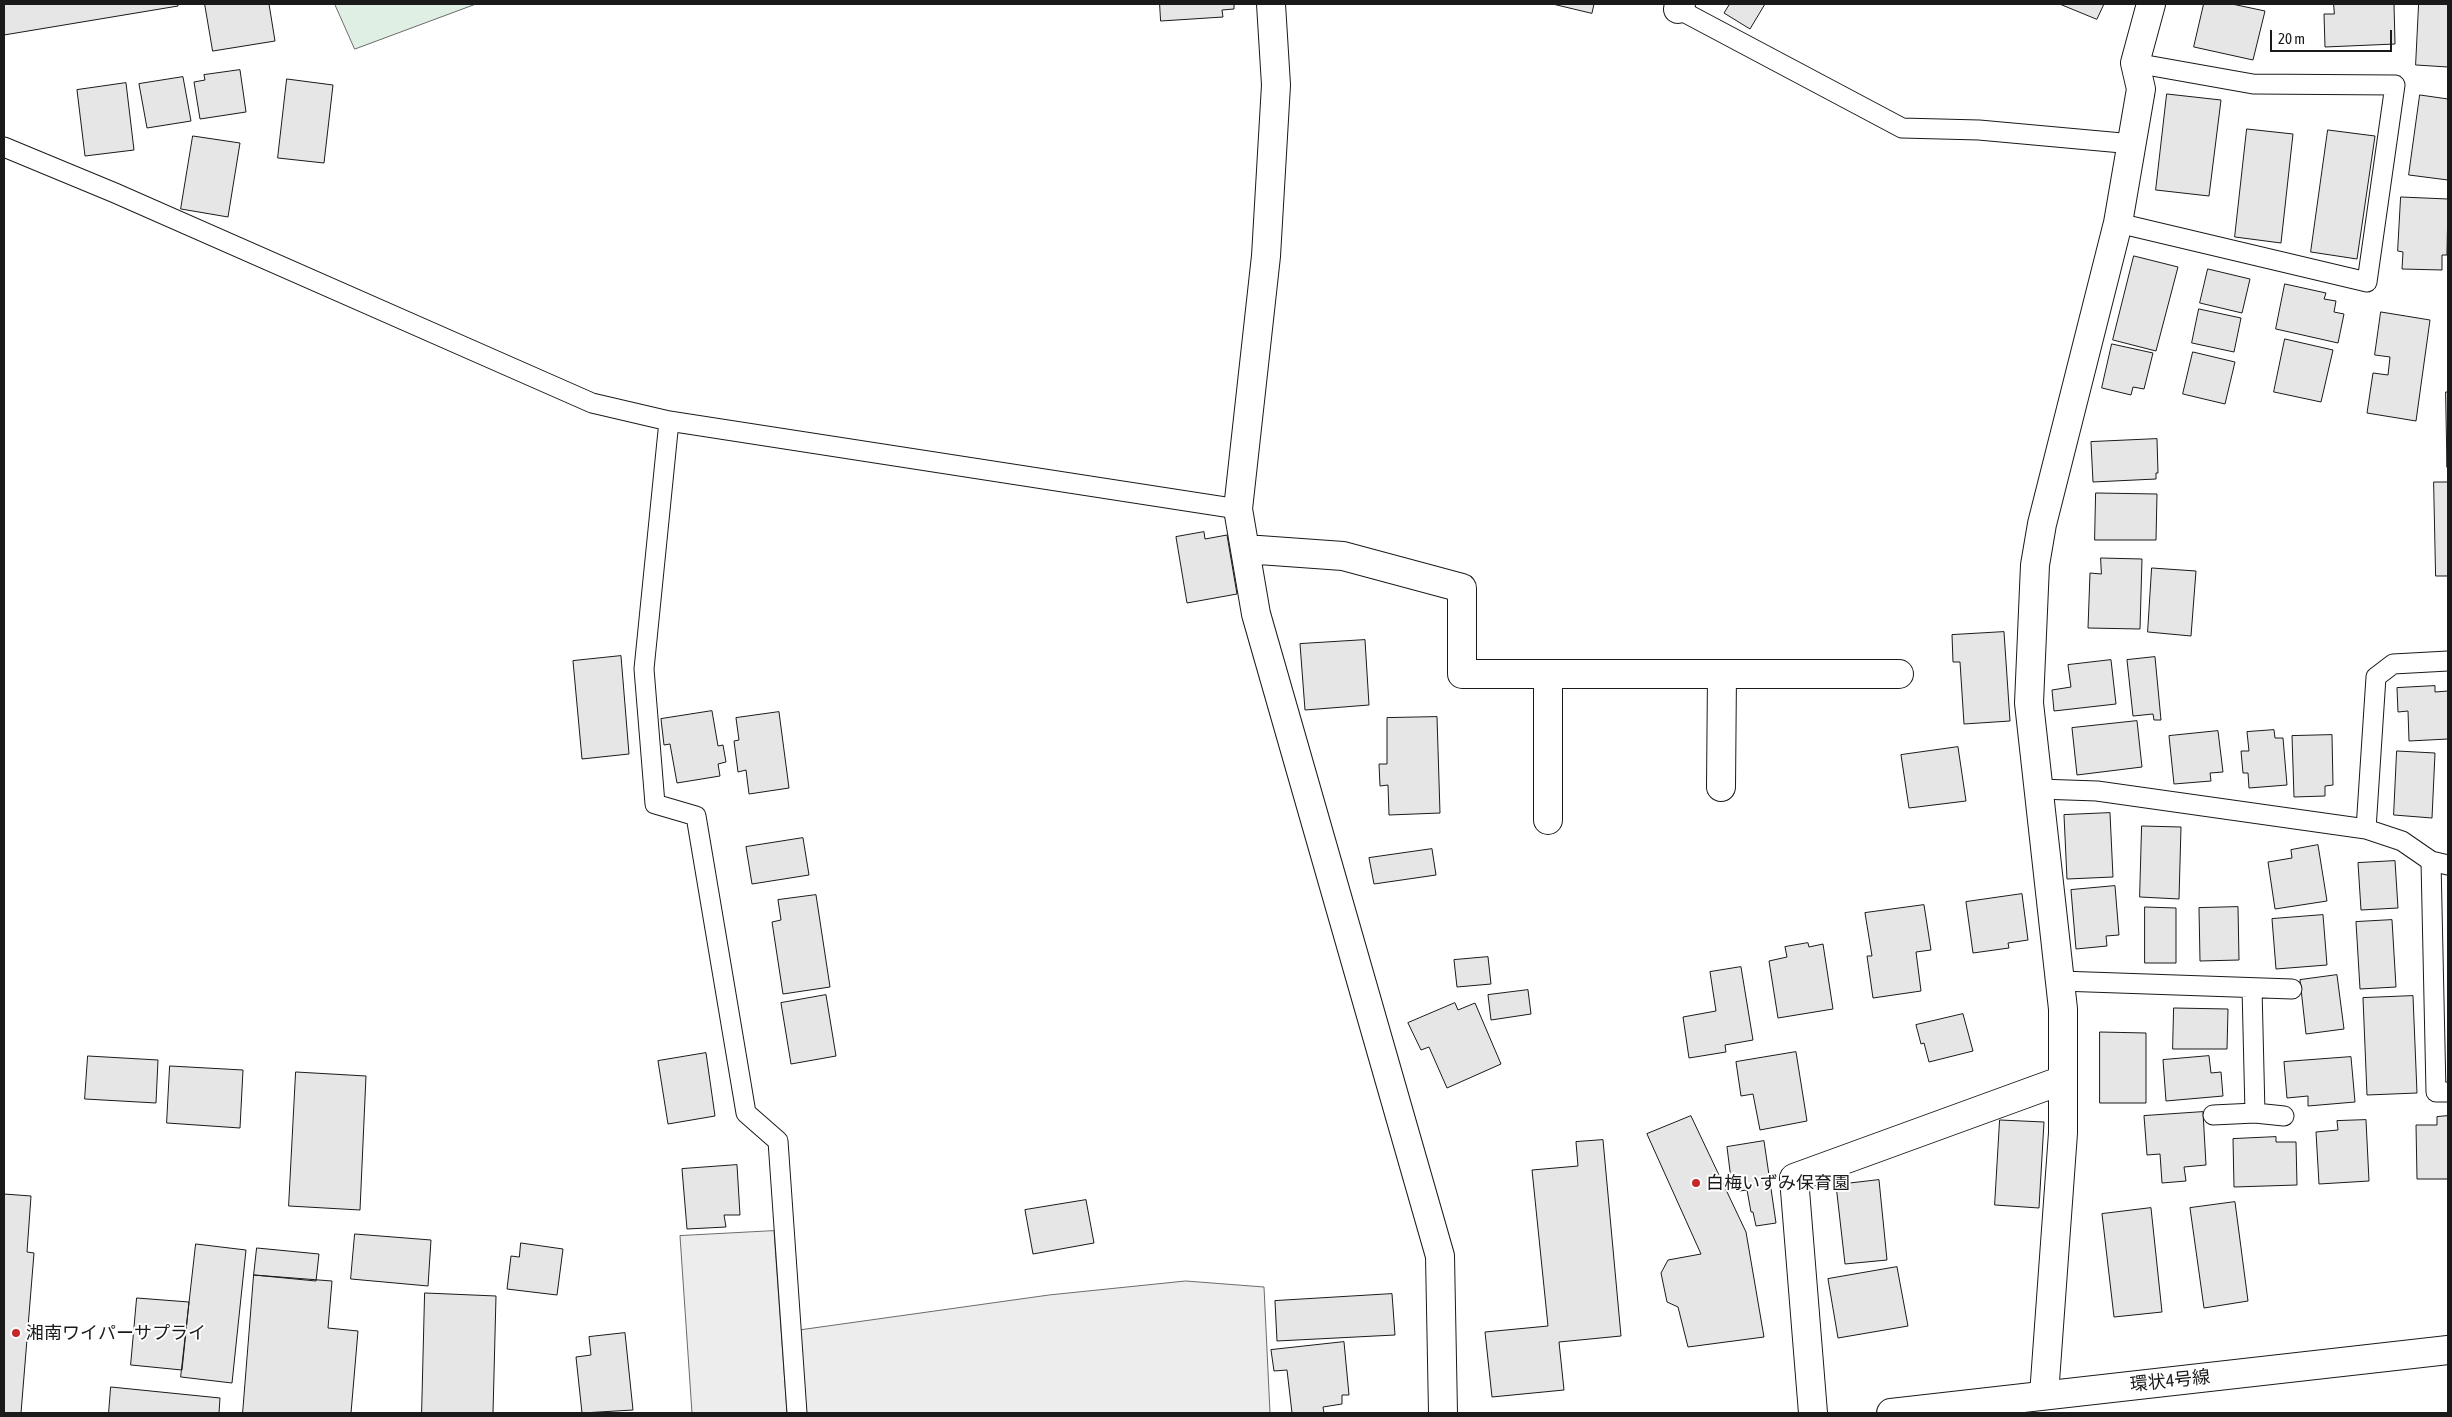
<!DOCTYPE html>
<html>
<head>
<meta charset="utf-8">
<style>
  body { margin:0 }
  #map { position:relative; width:2452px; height:1417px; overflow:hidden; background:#fff; font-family:"Asap Condensed",sans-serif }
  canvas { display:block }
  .frame { position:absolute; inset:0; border:5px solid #1a1a1a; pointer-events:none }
  .scale { position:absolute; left:2270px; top:30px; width:122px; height:22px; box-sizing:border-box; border:2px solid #1a1a1a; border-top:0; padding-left:6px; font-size:15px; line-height:18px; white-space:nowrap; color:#1a1a1a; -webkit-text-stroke:4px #fff; paint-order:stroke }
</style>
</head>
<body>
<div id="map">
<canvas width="2452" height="1417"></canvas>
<div class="frame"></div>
<div class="scale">20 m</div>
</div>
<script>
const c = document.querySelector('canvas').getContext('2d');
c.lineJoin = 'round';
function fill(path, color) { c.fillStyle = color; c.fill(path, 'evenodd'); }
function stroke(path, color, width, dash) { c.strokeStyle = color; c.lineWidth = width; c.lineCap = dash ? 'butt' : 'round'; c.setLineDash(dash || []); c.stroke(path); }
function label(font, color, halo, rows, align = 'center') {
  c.font = font + ' "Asap Condensed","Noto Sans JP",sans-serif'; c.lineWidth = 4; c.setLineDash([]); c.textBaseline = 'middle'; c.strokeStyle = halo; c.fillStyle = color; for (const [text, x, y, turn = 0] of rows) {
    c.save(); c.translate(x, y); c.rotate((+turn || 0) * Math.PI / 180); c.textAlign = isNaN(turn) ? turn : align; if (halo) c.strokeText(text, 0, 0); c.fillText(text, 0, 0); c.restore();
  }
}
const green = new Path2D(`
  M335,4H476L355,49Z`);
fill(green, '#e0efe3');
stroke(green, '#6a6a6a', 1);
const parking = new Path2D(`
  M774,1231L787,1413H692L680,1236Z
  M1186,1281L1264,1287L1270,1413H805L799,1330L1049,1295Z`);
fill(parking, '#ededed');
stroke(parking, '#6a6a6a', 1);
const building = new Path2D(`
  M4,4H178V6L4,35Z
  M205,4H269L275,41L213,51Z
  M1160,4H1234V9L1222,10L1223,17L1161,21Z
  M1553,4H1594L1592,13Z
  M1727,4H1765L1750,29L1724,13L1729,5Z
  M2060,4H2104L2097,19Z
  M2204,4H2232L2265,11L2253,60L2194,47Z
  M2334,4H2394L2395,44L2325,47L2324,14H2334Z
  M2419,4H2448V67L2416,65Z
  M240,70L246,112L200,119L194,82L205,80L204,75Z
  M183,77L191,121L147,128L139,84Z
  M287,79L333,85L324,163L278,158Z
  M126,83L134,150L85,156L77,90Z
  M2167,94L2221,100L2209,196L2156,190Z
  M2420,95L2448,99V180L2409,175Z
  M2247,129L2293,134L2281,243L2235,237Z
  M2328,130L2375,136L2357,259L2311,252Z
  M193,136L240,143L228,217L181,209Z
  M2401,197L2448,199L2447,255H2442V270L2402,269L2403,252L2398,251Z
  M2134,256L2178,267L2156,351L2113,340Z
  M2208,269L2250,279L2242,313L2200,303Z
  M2285,284L2326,293L2324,299L2336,301L2334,312L2344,314L2338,343L2276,329Z
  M2199,309L2241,318L2234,352L2192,343Z
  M2381,312L2430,320L2416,421L2367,413L2373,373L2388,375L2390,357L2375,355Z
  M2285,339L2333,350L2321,402L2274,392Z
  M2112,344L2153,353L2144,389L2133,387L2131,395L2102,388Z
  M2193,352L2235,362L2225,404L2183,394Z
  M2446,392H2448L2447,467Z
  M2157,439L2158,473H2156V479L2093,482L2091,442Z
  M2434,482H2448V576H2436Z
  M2096,493L2157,494L2156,540H2095Z
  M1204,532L1205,539L1227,535L1237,594L1187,603L1176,537Z
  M2101,558L2142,559L2140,629L2088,628L2090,573L2101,574Z
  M2152,568L2196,571L2191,636L2148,632Z
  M2004,632L2010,721L1964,724L1960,662H1953L1952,635Z
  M1365,640L1369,705L1305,710L1300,644Z
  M621,656L629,754L582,759L573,661Z
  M2155,657L2161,720H2154L2153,714L2133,716L2127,660Z
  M2111,660L2116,704L2054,711L2052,690L2071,687L2068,665Z
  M2435,686V692L2448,691V739L2409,741L2408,711L2398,712L2397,688Z
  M712,711L718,746L723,745L726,762L718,764L720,776L677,783L670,744L664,745L661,719Z
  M779,712L789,788L749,794L746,770L738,772L734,741L739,740L736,718Z
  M1437,717L1440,813L1389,815L1388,785L1380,786L1379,764H1387V718Z
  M2137,721L2142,767L2077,775L2072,728Z
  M2274,730L2275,738H2283L2287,785L2249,788L2248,773H2243L2241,751H2249L2247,732Z
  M2218,731L2223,772L2210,773L2211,781L2174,784L2169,736Z
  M2332,735L2333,785L2325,786V796L2294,797L2292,736Z
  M1958,747L1966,801L1909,808L1901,755Z
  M2397,751L2435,753L2432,818L2394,815Z
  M2110,813L2113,877L2067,879L2064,815Z
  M2142,826L2181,827L2179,899L2140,897Z
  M803,838L809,875L752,884L746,847Z
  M2318,845L2327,901L2275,909L2268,862L2292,858L2291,850Z
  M1432,849L1436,875L1374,884L1369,858Z
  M2395,861L2398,908L2361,910L2358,863Z
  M2115,886L2119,935L2106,936L2107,946L2076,949L2071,890Z
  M2022,894L2028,940L2008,943L2009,948L1973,953L1966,902Z
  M816,895L830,987L783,994L772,922L781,920L778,900Z
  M1924,905L1931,950L1916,952L1921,991L1873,998L1867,956H1872L1865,913Z
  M2145,907L2176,908V963H2145Z
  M2238,907L2239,960L2200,961L2199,908Z
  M2323,915L2327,965L2276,969L2272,919Z
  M2392,920L2396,987L2360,989L2356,922Z
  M1808,943L1809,947L1823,944L1833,1009L1778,1018L1769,961L1787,957L1785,947Z
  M1488,957L1491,984L1457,987L1454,960Z
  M1741,967L1753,1040L1725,1045L1726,1052L1689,1058L1683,1017L1716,1011L1710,972Z
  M2337,975L2344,1029L2306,1034L2300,980Z
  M1528,990L1531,1014L1491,1020L1488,995Z
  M826,995L836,1056L791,1064L781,1003Z
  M2413,996L2417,1093L2367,1095L2363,998Z
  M1455,1003L1458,1010L1475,1003L1501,1064L1447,1088L1429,1047L1421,1050L1408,1023Z
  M2174,1008L2228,1009L2227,1049H2173Z
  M1963,1014L1973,1051L1929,1062L1924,1043L1921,1044L1916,1025Z
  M2100,1032L2146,1033V1103H2100Z
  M1796,1052L1807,1121L1760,1130L1753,1094L1741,1096L1736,1062Z
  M706,1053L715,1116L668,1124L658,1061Z
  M88,1056L158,1060L156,1103L85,1099Z
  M2209,1056L2211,1073L2221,1072L2223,1096L2166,1101L2163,1060Z
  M2351,1057L2355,1102L2308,1106V1096L2287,1098L2284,1062Z
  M170,1066L243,1070L240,1128L167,1123Z
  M296,1072L366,1076L360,1210L289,1206Z
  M2203,1112L2206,1165L2184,1167L2186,1181L2162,1183L2160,1154L2147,1155L2144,1116Z
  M1691,1116L1746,1232L1764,1337L1688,1347L1678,1307L1667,1302L1661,1273L1668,1260L1701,1254L1647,1134Z
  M2448,1116V1179H2417L2416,1125H2437V1117Z
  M2000,1120L2044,1122L2039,1208L1995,1205Z
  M2366,1120L2369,1181L2319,1184L2316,1132L2338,1130L2337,1121Z
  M2276,1137V1142H2296L2297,1185L2234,1187L2233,1139Z
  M1603,1140L1621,1336L1559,1342L1564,1390L1492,1397L1485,1332L1548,1326L1532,1170L1578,1166L1576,1142Z
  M1764,1141L1776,1223L1756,1226L1753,1212H1751L1747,1190L1739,1191L1737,1178L1731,1179L1727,1147Z
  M737,1165L740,1215H724L726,1227L687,1229L682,1169Z
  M1879,1180L1887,1260L1845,1264L1836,1185Z
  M4,1194L31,1196L27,1252L34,1253L21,1413H4Z
  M1086,1200L1094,1243L1033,1254L1025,1210Z
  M2235,1202L2248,1301L2204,1308L2190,1208Z
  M2151,1208L2162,1312L2114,1317L2102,1214Z
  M355,1234L431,1240L428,1286L351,1279Z
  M521,1243L563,1249L557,1295L507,1289L511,1256L519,1257Z
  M196,1244L246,1250L232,1383L181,1377Z
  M257,1248L319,1254L316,1281L254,1275Z
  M1897,1267L1908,1326L1838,1338L1828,1279Z
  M254,1275L332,1281L328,1328L358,1331L351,1413H243Z
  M425,1293L496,1296L493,1413H422Z
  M1392,1294L1395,1335L1277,1341L1275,1301Z
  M137,1298L189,1302L182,1370L131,1365Z
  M625,1333L633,1410L582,1413L576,1357L591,1355L589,1337Z
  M1344,1342L1349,1395H1342V1404L1323,1407L1324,1413H1292L1287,1370L1274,1371L1271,1350Z
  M111,1387L220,1398L219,1413H109Z`);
fill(building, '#e6e6e6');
stroke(building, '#1a1a1a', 1);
const service = new Path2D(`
  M1678,9L1902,128L1979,130L2133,144
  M4,147L115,193L592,403L669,421L1238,509
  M2118,223L2367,282L2395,85L2253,84L2135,63
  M669,421L644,669L655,804L696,816L746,1113L778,1141L797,1413
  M2039,789L2097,791L2366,829L2402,841L2431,861L2448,865
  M2366,829L2376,677L2393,664L2448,661
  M2431,861L2436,1092H2448
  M2060,981L2292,989
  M2255,1113L2284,1116
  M2213,1115L2255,1113L2252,988`);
const minor = new Path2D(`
  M1271,4L1276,85L1266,256L1238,509L1256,614L1440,1256L1443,1413
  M1678,9L1681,4
  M1245,549L1343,556L1462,588V674H1899
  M1721,787L1722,674
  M1548,820V674
  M2044,1395L2063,1133V1009L2029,703L2035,565L2042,524L2118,223L2141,89L2135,63L2151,4
  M1813,1413L1794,1178L2063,1080`);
const primary = new Path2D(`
  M1891,1413L2448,1350`);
stroke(service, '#1a1a1a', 21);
stroke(minor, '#1a1a1a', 30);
stroke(primary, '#1a1a1a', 30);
stroke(service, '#fff', 19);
stroke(minor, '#fff', 28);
stroke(primary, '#fff', 28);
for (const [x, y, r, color] of [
  [1696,1183,5,"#c62828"],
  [16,1333,5,"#c62828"]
]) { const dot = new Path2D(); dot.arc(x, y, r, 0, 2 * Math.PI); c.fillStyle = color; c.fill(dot); stroke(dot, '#fff', 2); }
label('18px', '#1a1a1a', '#fff', [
  ["白梅いずみ保育園",1706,1183],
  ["湘南ワイパーサプライ",26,1333]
], 'left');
label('18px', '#1a1a1a', '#fff', [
  ["環状4号線",2170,1381,-6]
]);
</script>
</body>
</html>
